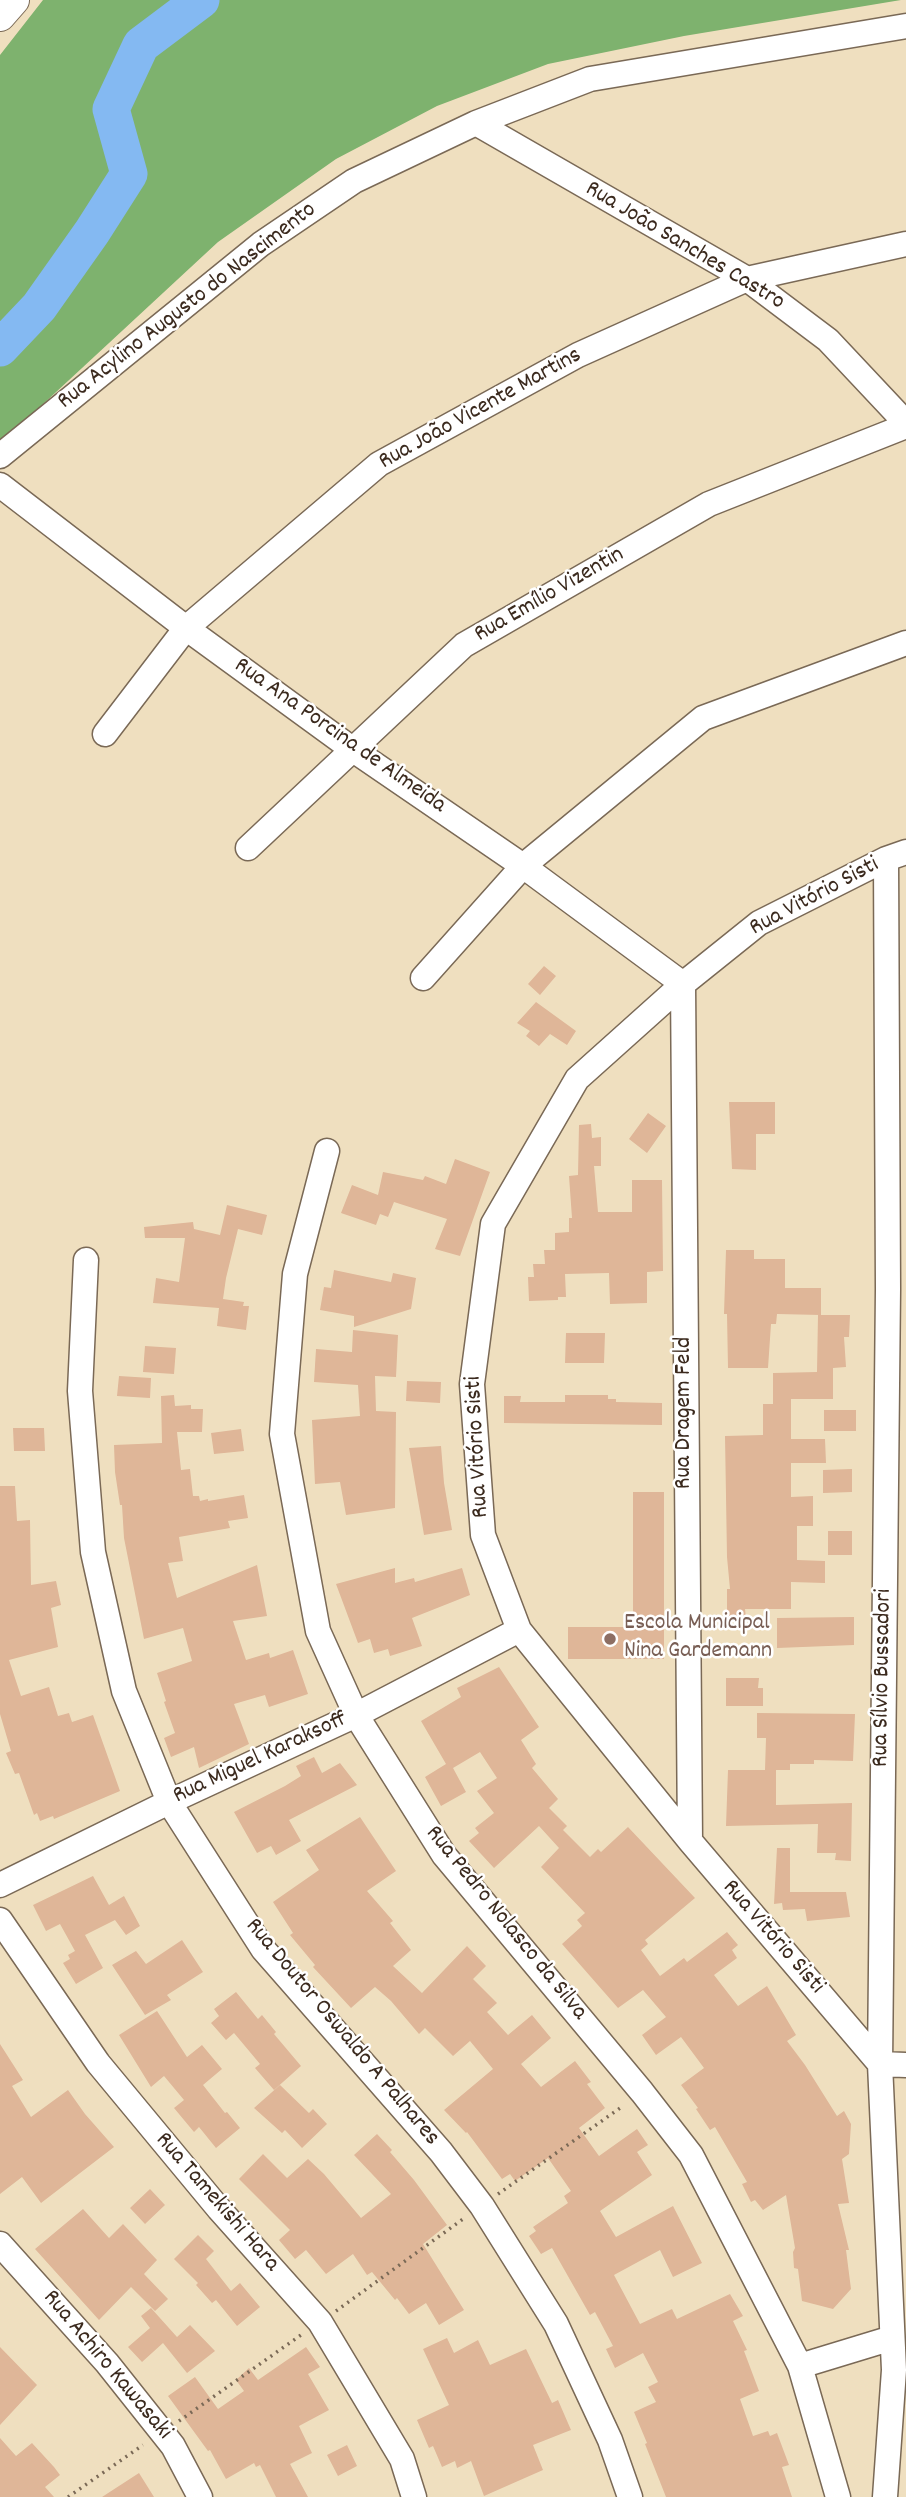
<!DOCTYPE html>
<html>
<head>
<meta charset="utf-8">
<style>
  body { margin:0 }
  canvas { display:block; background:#efdfbf }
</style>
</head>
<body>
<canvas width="906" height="2497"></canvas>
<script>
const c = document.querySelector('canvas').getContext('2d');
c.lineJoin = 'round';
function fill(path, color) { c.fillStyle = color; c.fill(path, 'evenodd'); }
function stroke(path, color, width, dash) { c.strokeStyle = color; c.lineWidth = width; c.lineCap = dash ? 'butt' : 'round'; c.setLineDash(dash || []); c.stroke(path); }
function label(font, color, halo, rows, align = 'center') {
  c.font = font + ' Dekko,sans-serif'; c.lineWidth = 5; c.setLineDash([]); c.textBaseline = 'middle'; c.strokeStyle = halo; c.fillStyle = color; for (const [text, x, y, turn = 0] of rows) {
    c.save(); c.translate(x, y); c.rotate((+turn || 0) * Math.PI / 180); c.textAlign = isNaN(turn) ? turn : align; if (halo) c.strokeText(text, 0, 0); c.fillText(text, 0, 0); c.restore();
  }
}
fill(new Path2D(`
  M43,0H901L684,36L548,64L437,106L336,159L218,242L0,444V55Z`), '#7eb26e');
stroke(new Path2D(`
  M0,348L39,307L92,232L129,174L111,109L141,45L201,0`), '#84b9f2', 37);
fill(new Path2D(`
  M544,966L556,976L540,995L528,984Z
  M536,1002L576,1031L567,1045L550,1034L539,1046L526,1036L530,1031L517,1023Z
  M729,1102H775V1134H756V1170L732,1169Z
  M648,1113L666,1126L647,1153L629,1139Z
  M591,1124L592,1138L601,1137V1166H594L598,1212H632V1180H662L663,1271L647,1272V1303L610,1304L609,1273L565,1274L566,1297H558V1300L529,1301L528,1277H534L533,1264H545L544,1250H555V1233L569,1232V1218H572L569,1176L578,1175L579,1125Z
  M455,1159L490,1172L460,1256L435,1249L447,1219L394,1202L388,1217L380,1214L376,1225L341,1213L352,1185L378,1195L383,1172L423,1180L425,1176L446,1184Z
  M227,1205L267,1215L262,1235L238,1229L226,1278L223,1299L244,1302L243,1306H249L246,1330L217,1326L219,1308L153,1303L156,1278L179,1282L185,1238H145L144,1227L193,1222L194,1229L220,1235Z
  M726,1250H754V1259H785V1288H821V1315L777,1314L776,1324H771L768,1368H728L727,1314H724Z
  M334,1270L391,1282L393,1273L416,1278L411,1309L354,1327V1316L320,1310L324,1287L331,1288Z
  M818,1315H850L849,1337H844L846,1367L833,1368V1399H791V1439H825L826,1463H791V1497L813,1496V1526H797V1560L825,1561V1583L791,1582V1609H745L746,1618L727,1619V1589H730L727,1557L725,1436L763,1435V1404H773V1373L817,1372Z
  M353,1330L398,1335L396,1377L375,1376L376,1411L396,1412L395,1508L346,1515L340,1482L315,1484L312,1420L360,1416L358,1385L314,1382L316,1349L352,1352Z
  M566,1333H605L604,1363H565Z
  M145,1346L176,1348L174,1374L143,1372Z
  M119,1376L151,1378L150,1398L117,1396Z
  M407,1381L441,1382L440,1403L406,1401Z
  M174,1395L175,1406L191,1405V1409H203L202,1432H177L181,1470L190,1469L193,1496H199L200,1501L208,1499V1501L244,1495L248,1518L228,1521L230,1528L179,1537L183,1561L168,1563L177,1598L257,1565L267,1616L233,1621L246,1660L269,1653L270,1658L293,1650L308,1694L269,1707L265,1695L234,1704L249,1744L199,1768L194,1747L171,1757L164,1738L175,1733L164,1702L166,1701L157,1673L192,1661L183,1628L144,1639L124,1538L122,1505H120L115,1472L114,1445L162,1443L161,1396Z
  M565,1395H608V1399H616V1402L662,1403V1425L504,1423V1396H521L520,1402H565Z
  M824,1410H856V1431H824Z
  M13,1428H44L45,1451H14Z
  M241,1429L244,1451L214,1454L211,1433Z
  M441,1446L444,1483L452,1530L424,1535L409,1448Z
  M852,1469V1492L823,1493V1470Z
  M0,1486H15L17,1521L30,1520L31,1585L56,1581L61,1605L51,1608L58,1647L9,1660L21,1696L49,1687L58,1716L69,1713L72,1722L93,1715L120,1791L54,1819L53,1816L40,1821L37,1813L34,1815L19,1773L15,1774L6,1753L11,1751L0,1714Z
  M633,1492H664V1659H568V1627H633Z
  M828,1531H852V1555H828Z
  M395,1568V1583L414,1578L415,1582L462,1568L470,1595L412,1618L422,1646L390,1656L388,1649L374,1653L370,1639L358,1643L336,1584Z
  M854,1617V1645L777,1648V1618Z
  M499,1667L539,1727L521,1740L536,1764L532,1768L558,1799L549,1808L567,1826L563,1830L590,1857L598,1849L601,1852L628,1827L695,1898L645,1940L648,1944L641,1950L660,1976L684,1958L687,1962L727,1932L738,1945L732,1950L737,1958L714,1975L738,2006L767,1986L796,2035L787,2041L805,2065L837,2116L844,2111L851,2124L849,2154L842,2159L849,2203L838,2204L849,2250H846L851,2289L833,2309L802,2301L798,2269L794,2268L793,2252L795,2248L786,2195L763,2210L755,2200L751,2202L742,2184L747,2182L715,2127L710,2130L696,2109L698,2108L681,2085L704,2068L681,2037L656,2055L642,2035L666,2017L643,1990L618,2008L562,1944L582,1926L577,1920L585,1913L541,1867L559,1848L539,1826L494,1868L469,1841L479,1833L475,1828L494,1813L477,1791L497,1778L480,1752L453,1768L466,1792L441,1806L425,1777L446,1764L421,1721L461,1697L457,1688Z
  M726,1678H759L758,1688H763V1706H726Z
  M757,1713L855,1714L853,1761L814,1760V1764H790V1770H776V1805L852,1803L851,1861L835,1860L836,1853H817L818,1824L726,1826L728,1770H772H765L766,1738H757Z
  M314,1757L322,1773L340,1763L357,1785L289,1820L301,1841L276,1855L271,1846L257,1853L234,1812L285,1786L301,1776L296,1766Z
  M360,1817L396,1871L367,1891L393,1921L390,1923L411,1950L393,1966L422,1993L467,1946L486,1966L473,1979L497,2003L487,2012L508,2035L532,2015L551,2038L521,2064L541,2087L575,2061L591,2082L587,2084L605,2108L579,2128L599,2156L637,2129L648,2145L637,2152L652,2175L600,2211L616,2237L673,2206L702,2263L673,2277L660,2250L614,2275L640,2324L672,2309L677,2319L730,2294L743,2316L733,2321L747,2350L744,2351L759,2391L740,2399L753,2436L768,2431L770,2436L777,2433L789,2465L782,2467L792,2497H666L645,2444L647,2443L634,2412L656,2402L648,2387L658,2382L643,2353L615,2368L606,2349L613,2346L595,2312L590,2315L552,2248L541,2254L529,2236L536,2231L533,2227L568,2203L564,2196L571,2191L548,2158L515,2181L510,2174L502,2179L467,2132L466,2133L444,2110L493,2069L470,2041L453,2056L425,2028L419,2034L391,2001L375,1987L351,2008L313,1967L315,1965L290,1935L293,1933L273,1902L319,1870L306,1850Z
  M777,1848H790V1892H846L850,1917L807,1921L805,1909L783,1910L782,1903L774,1904Z
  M93,1876L109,1905L124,1896L140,1926L126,1935L115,1920L85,1935L103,1968L76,1984L63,1963L70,1959L68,1955L75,1951L60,1924L46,1931L33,1905Z
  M182,1940L203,1972L167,1995L171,2000L145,2015L112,1965L136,1951L146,1964Z
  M236,1992L258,2019L262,2015L276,2032L274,2034L301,2066L274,2090L255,2068L260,2064L234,2033L226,2040L211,2023L219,2016L214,2009Z
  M157,2011L187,2057L202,2045L222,2069L203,2085L225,2113L227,2112L240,2128L216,2148L199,2127L194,2132L174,2108L184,2100L164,2076L151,2087L119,2035Z
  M0,2044L23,2080L12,2086L31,2117L68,2090L85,2114L114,2147L41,2203L22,2177L0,2194Z
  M280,2085L309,2113L313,2109L327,2124L302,2148L285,2130L282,2133L254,2108Z
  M377,2134L392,2150L390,2152L414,2180L447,2225L423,2244L464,2310L439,2325L426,2303L409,2314L397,2298L395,2300L372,2272L367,2275L353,2254L326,2274L306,2250L295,2259L279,2240L290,2230L239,2179L263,2154L287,2178L308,2159L324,2174L361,2218L391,2194L354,2155Z
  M150,2189L165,2205L145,2224L130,2208Z
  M83,2209L109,2238L123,2224L157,2260L144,2274L168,2299L155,2311L131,2287L99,2320L35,2249Z
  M198,2235L214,2251L206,2259L231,2291L240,2283L260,2307L237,2326L216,2300L212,2303L196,2285L198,2283L174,2259Z
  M151,2308L177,2337L190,2325L215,2351L187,2373L163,2343L142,2362L128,2347L150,2328L141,2316Z
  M447,2338L454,2353L478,2340L490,2365L526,2349L552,2403L558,2400L571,2430L533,2445L543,2470L484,2496L471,2461L457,2468L455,2461L442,2467L433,2446L429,2448L417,2420L449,2405L423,2349Z
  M0,2347L37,2385L0,2425Z
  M306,2347L320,2367L308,2374L329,2410L299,2426L312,2453L290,2464L308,2497H276L260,2465L256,2467L254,2463L226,2479L210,2450L208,2451L168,2396L195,2377L218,2409L244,2391L236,2380L249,2368L258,2380Z
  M0,2438L16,2456L32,2443L54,2467L60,2475L45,2487L54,2497H0Z
  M347,2445L357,2466L338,2476L327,2455Z
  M139,2473L154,2497H102Z`), '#dfb698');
const minor = new Path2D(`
  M476,123L747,279L828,340L906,423
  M0,456L261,244L354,181L476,123L590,79L906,26
  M0,485L186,628L352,749L523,866L683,984
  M105,734L186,628L379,464L578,355L747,279L906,244
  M248,848L464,645L709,504L906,426
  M906,852L886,859L759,923L683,984L577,1079L493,1224L472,1384L483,1535L519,1630L690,1841L880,2064L906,2065
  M423,978L523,866L703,718L906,643
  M683,984L690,1841
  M327,1151L295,1274L282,1434L318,1631L356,1715L444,1855L642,2092L691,2155L800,2366L838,2497
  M86,1260L80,1391L93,1552L124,1691L169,1802L263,1949L441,2152L482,2206L556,2324L610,2440L630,2497
  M0,1885L169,1802L356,1715L519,1630
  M0,1920L98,2063L219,2209L320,2322L402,2459L414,2497
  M0,2244L107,2363L173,2446L200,2497
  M800,2366L892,2338
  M885,2497L894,2370L880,2064L888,1289L886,859`);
const tertiary = new Path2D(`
  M0,16L14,0`);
stroke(minor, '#7a6956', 27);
stroke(tertiary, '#7a6956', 32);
stroke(new Path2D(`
  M498,2194L623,2106
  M336,2311L463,2219
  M179,2421L301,2335
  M68,2497L143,2445`), '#7a6956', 3.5, [2, 5]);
stroke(minor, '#fff', 24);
stroke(tertiary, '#fff', 30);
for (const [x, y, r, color] of [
  [610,1639,7,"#8d6e63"]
]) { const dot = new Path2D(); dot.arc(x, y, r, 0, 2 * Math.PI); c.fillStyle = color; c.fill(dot); stroke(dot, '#fff', 2.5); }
label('24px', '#3b2a1e', '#fff', [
  ["Rua João Sanches Castro",684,247,31],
  ["Rua Acylino Augusto do Nascimento",188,307,-38],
  ["Rua João Vicente Martins",481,410,-29],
  ["Rua Emílio Vizentin",550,596,-30],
  ["Rua Ana Porcina de Almeida",339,737,35],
  ["Rua Vitório Sisti",815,898,-28],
  ["Rua Dragem Feld",686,1413,-90],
  ["Rua Vitório Sisti",479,1447,-93],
  ["Rua Sílvio Bussadori",884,1678,-89],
  ["Rua Miguel Karaksoff",261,1759,-25],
  ["Rua Pedro Nolasco da Silva",505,1924,51],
  ["Rua Vitório Sisti",772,1938,49],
  ["Rua Doutor Oswaldo A Palhares",341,2033,50],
  ["Rua Tamekishi Hara",216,2203,49],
  ["Rua Achiro Kawasaki",106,2366,50]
]);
label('24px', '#785e54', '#fff', [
  ["Escola Municipal",624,1625],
  ["Nina Gardemann",624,1653]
], 'left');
</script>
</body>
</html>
